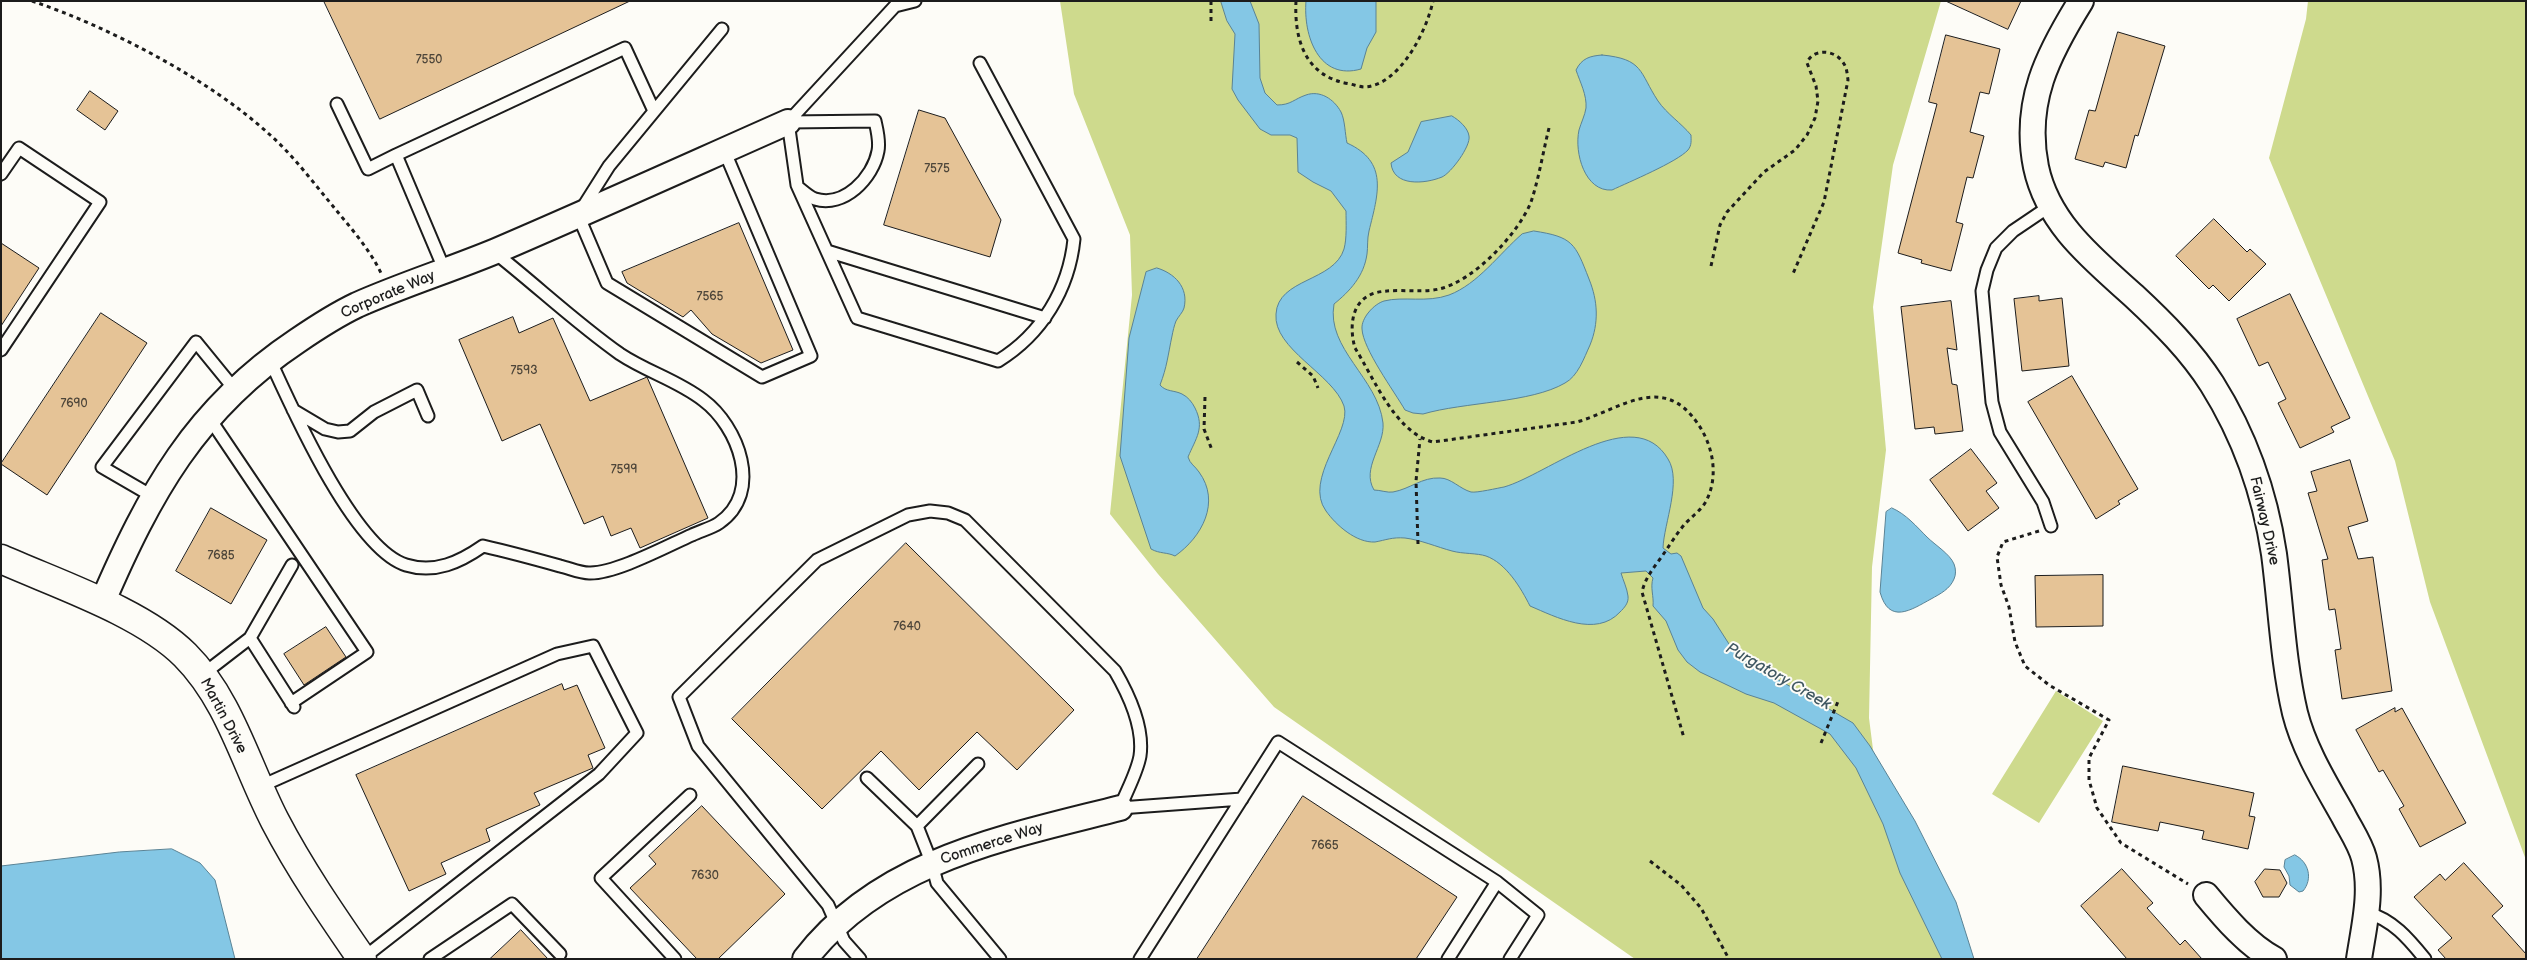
<!DOCTYPE html>
<html>
<head>
<meta charset="utf-8">
<style>
  body { margin:0 }
  #map { position:relative; width:2527px; height:960px; overflow:hidden; background:#fdfcf7; font-family:"Balsamiq Sans",sans-serif }
  canvas { display:block }
  .frame { position:absolute; inset:0; border:2px solid #1c1c1c; pointer-events:none }
</style>
</head>
<body>
<div id="map">
<canvas width="2527" height="960"></canvas>
<div class="frame"></div>
</div>
<script>
const c = document.querySelector('canvas').getContext('2d');
c.lineJoin = 'round';
function fill(path, color) { c.fillStyle = color; c.fill(path, 'evenodd'); }
function stroke(path, color, width, dash) { c.strokeStyle = color; c.lineWidth = width; c.lineCap = dash ? 'butt' : 'round'; c.setLineDash(dash || []); c.stroke(path); }
function label(font, color, halo, rows, align = 'center') {
  c.font = font + ' "Balsamiq Sans",sans-serif'; c.lineWidth = 4; c.setLineDash([]); c.textBaseline = 'middle'; c.strokeStyle = halo; c.fillStyle = color; for (const [text, x, y, turn = 0] of rows) {
    c.save(); c.translate(x, y); c.rotate((+turn || 0) * Math.PI / 180); c.textAlign = isNaN(turn) ? turn : align; if (halo) c.strokeText(text, 0, 0); c.fillText(text, 0, 0); c.restore();
  }
}
fill(new Path2D(`
  M1060,1H1941L1893,165L1873,307L1886,450L1872,567L1869,718L1876,773L1955,959H1635L1274,707L1158,574L1110,514L1132,295L1130,235L1074,94Z
  M2308,1H2526V860L2430,602L2395,461L2269,158L2306,19Z
  M2056,691L2103,721L2039,823L1992,794Z`), '#ceda8d');
const water = new Path2D(`
  M1221,1H1250L1259,24L1260,78L1265,93L1277,105C1291,105 1294,99 1306,95C1320,90 1334,99 1341,112C1345,120 1345,134 1347,143C1389,162 1378,194 1369,231C1367,239 1368,247 1367,254C1364,276 1350,291 1334,304C1326,349 1378,378 1383,423C1385,446 1361,468 1374,490C1380,490 1388,493 1393,492C1410,489 1422,477 1440,478C1451,478 1460,489 1471,492C1477,493 1498,488 1504,487C1547,475 1634,401 1668,459C1682,481 1664,523 1663,548L1671,554L1677,553L1681,556L1703,608L1713,619L1736,655L1853,723L1870,746L1915,821L1956,902L1974,959H1942L1900,873L1883,824L1856,768L1830,734L1774,703L1746,694L1700,672L1687,662L1678,650L1666,621L1653,606C1654,596 1650,588 1653,578L1646,571L1621,573C1623,580 1627,588 1628,596C1629,603 1624,608 1620,612C1596,638 1556,617 1530,606C1521,588 1506,563 1486,556C1477,553 1463,554 1452,551C1437,547 1421,540 1405,538C1392,537 1386,540 1375,542C1356,543 1336,525 1326,511C1303,479 1352,432 1344,406C1333,374 1273,349 1276,314C1278,278 1334,282 1344,249C1347,238 1346,223 1346,211L1331,191L1313,182L1298,172L1297,138L1290,135H1271L1260,129L1238,100L1232,89L1235,34L1227,21Z
  M1306,1H1376V32L1367,48L1361,69C1319,81 1303,36 1306,1Z
  M1602,55C1644,59 1639,72 1658,101C1667,114 1681,123 1691,135C1691,140 1692,145 1688,150C1677,162 1629,182 1612,190C1585,192 1574,153 1579,130C1581,123 1585,115 1586,108C1587,95 1580,82 1576,70C1582,58 1590,56 1602,55Z
  M1452,116C1459,120 1468,128 1469,136C1471,146 1451,173 1442,177C1425,184 1393,187 1391,163L1408,152L1421,122Z
  M1534,231C1573,237 1575,243 1589,279C1598,301 1599,323 1590,345C1584,358 1578,376 1565,383C1531,403 1464,402 1423,414L1413,413L1405,410C1394,391 1363,349 1362,329C1361,318 1374,304 1384,301C1403,296 1427,303 1449,295C1478,284 1499,254 1522,234Z
  M1157,268C1174,273 1189,287 1184,308C1183,312 1178,317 1176,321C1174,326 1173,331 1172,336C1168,355 1167,367 1160,385C1166,392 1174,390 1182,394C1188,397 1192,402 1195,408C1205,428 1196,438 1188,457C1190,464 1195,466 1199,472C1221,502 1202,537 1175,556C1167,552 1160,554 1151,549L1120,456L1129,338L1146,272Z
  M1892,508C1906,514 1917,527 1927,537C1935,545 1950,554 1954,564C1956,569 1956,575 1954,579C1950,589 1940,594 1931,599C1911,610 1889,625 1880,592L1886,512Z
  M172,849L200,863L215,880L235,959H1V866L119,852Z
  M2295,855C2309,862 2313,879 2303,891L2299,892L2290,885L2289,876L2284,867L2285,860Z`);
fill(water, '#84c7e5');
stroke(water, '#5a8395', 1);
const building = new Path2D(`
  M324,1H630L380,119Z
  M1946,1H2021L2008,29Z
  M2118,32L2165,46L2138,136L2135,135L2126,168L2105,162L2103,167L2075,159L2089,110L2095,111Z
  M1946,35L2000,49L1989,94L1980,92L1970,132L1984,136L1973,178L1967,177L1956,222L1963,224L1951,271L1921,263L1922,260L1898,253L1937,104L1929,102Z
  M90,91L118,111L105,130L77,110Z
  M919,110L945,118L1001,220L990,257L884,225Z
  M2214,219L2247,252L2250,249L2266,264L2229,301L2213,285L2209,289L2176,256Z
  M739,223L793,350L761,363L712,334L691,310L683,317L627,283L622,272Z
  M1,243L39,268L1,326Z
  M2290,294L2350,418L2331,427L2334,432L2300,448L2278,403L2286,399L2268,362L2259,366L2237,319Z
  M2039,296V301L2062,298L2069,366L2022,371L2014,299Z
  M1951,301L1957,350L1947,348L1952,384L1957,385L1963,431L1935,434L1934,427L1915,429L1901,307Z
  M101,313L147,343L47,495L1,464Z
  M513,317L519,333L553,318L590,401L647,377L708,518L640,548L631,528L611,536L603,516L584,524L540,424L502,441L459,340Z
  M2072,376L2138,489L2118,501L2120,504L2096,519L2028,402Z
  M1971,449L1997,483L1986,491L1999,508L1968,531L1930,480Z
  M2350,460L2368,521L2348,527L2358,559L2373,557L2392,691L2342,699L2335,650L2341,649L2335,609L2329,610L2322,560L2328,559L2308,493L2317,491L2311,472Z
  M211,508L267,540L231,604L176,571Z
  M906,543L1074,710L1017,770L977,732L919,790L881,751L822,809L732,719Z
  M2103,575V626L2036,627L2035,576Z
  M326,627L346,657L304,685L284,654Z
  M562,684L564,690L577,685L605,748L588,755L593,768L534,793L540,805L486,829L490,841L441,863L446,874L409,891L356,775Z
  M2395,708V712L2402,708L2466,823L2420,847L2399,809L2404,806L2383,770L2379,772L2356,730Z
  M2123,766L2254,793L2249,816L2255,817L2248,849L2202,839L2204,831L2160,822L2158,831L2112,822Z
  M1303,796L1457,897L1416,959H1197Z
  M702,806L785,894L718,959H697L630,888L656,864L649,856Z
  M2464,863L2503,906L2492,916L2526,954V959H2446L2438,950L2452,938L2414,897L2440,874L2445,880Z
  M2122,869L2153,903L2147,908L2180,945L2185,940L2202,959H2127L2081,906Z
  M2265,869L2280,870L2287,883L2279,897H2263L2255,882Z
  M521,930L548,959H490Z`);
fill(building, '#e5c396');
stroke(building, '#1c1c1c', 1);
const lane = new Path2D(`
  M722,29L609,166L578,215L607,283L762,377L811,356L724,150
  M337,104L368,169L396,155
  M788,122L797,185L857,318L998,361C1042,334 1069,289 1074,239L980,63
  M788,122L875,121C877,130 880,141 878,151C873,178 844,208 815,199C809,197 804,192 799,188
  M788,122L895,6L915,1
  M1,174L19,148L100,202L1,350
  M2050,206L2013,231L1996,248L1987,270L1982,291L1992,402L2000,432L2043,502L2051,526
  M827,251L1045,318
  M445,271L396,155L625,48L654,111
  M270,360C292,408 354,549 406,565C435,574 460,562 483,546C509,552 535,559 560,566C569,568 580,573 589,573C615,574 667,546 692,535C700,531 712,528 719,523C764,492 738,426 703,400C677,380 647,372 620,354C576,323 536,285 494,252
  M293,410L325,429L338,432L350,431L374,412L417,390L428,416
  M208,416L367,652L291,703
  M152,496L102,467L196,342L236,391
  M250,638L294,707
  M202,675L250,638L292,565
  M867,778L917,826L932,864L937,883L1000,959
  M259,787L557,654L593,646L637,733L599,774L362,959
  M917,826L978,764
  M2366,912C2393,920 2408,938 2425,959
  M430,959L512,904L560,954
  M675,959L601,878L690,795
  M860,959L844,941L828,905L698,746L679,697L817,560L908,515L930,511L948,513L965,520L1115,671C1129,695 1144,728 1140,756C1137,773 1126,792 1120,808L1242,799
  M1140,959L1278,742L1497,882L1538,915L1510,959
  M1448,959L1497,882`);
const street = new Path2D(`
  M2081,1C2048,54 2023,102 2036,167C2048,224 2093,259 2134,296C2163,323 2191,351 2212,384C2244,435 2265,494 2274,554C2281,607 2283,662 2295,713C2304,749 2325,783 2343,815C2350,829 2360,843 2364,858C2373,891 2364,926 2359,959
  M102,603C149,494 195,409 297,341C316,328 336,315 357,305C402,285 450,270 496,251C594,209 691,165 788,122
  M2206,895C2225,918 2248,945 2274,959
  M805,959C881,860 1007,837 1120,808`);
const secondary = new Path2D(`
  M1,559C57,584 142,612 185,655C230,700 246,765 275,821C300,869 331,914 362,959`);
stroke(lane, '#1c1c1c', 15);
stroke(street, '#1c1c1c', 28);
stroke(secondary, '#1c1c1c', 31);
stroke(new Path2D(`
  M32,1C109,27 209,79 269,134C292,154 312,181 332,205C349,226 369,248 381,273
  M1211,1V24
  M1296,1C1294,41 1306,77 1350,84C1355,85 1360,87 1365,87C1400,85 1427,30 1433,1
  M1549,128C1543,152 1539,178 1531,202C1518,234 1474,281 1439,289C1419,294 1384,286 1368,296C1350,306 1350,331 1355,348C1375,380 1395,432 1433,442L1577,422C1621,409 1663,372 1698,424C1714,447 1719,479 1705,503C1700,511 1690,518 1684,525C1675,536 1668,548 1660,559C1652,570 1645,579 1642,592L1684,738
  M1711,266L1720,225L1727,212L1764,172L1795,150L1807,135L1815,118L1818,101L1816,86L1807,63C1812,49 1833,49 1842,61C1847,67 1847,73 1848,80L1824,202L1792,276
  M1297,362L1313,376L1318,388
  M1205,397L1204,429L1212,450
  M2039,531L2003,542L1997,557L2001,585L2009,607L2015,642L2025,666L2049,685L2109,720L2089,758V780L2097,808L2121,843L2188,884
  M1418,544L1416,481L1420,439
  M1821,743L1839,699
  M1650,861L1681,885L1701,908L1729,959`), '#1c1c1c', 3, [4, 4]);
stroke(lane, '#fdfcf7', 11);
stroke(street, '#fdfcf7', 24);
stroke(secondary, '#fdfcf7', 28);
label('12px', '#4e463a', null, [
  ["7550",429,60],
  ["7575",937,169],
  ["7565",710,297],
  ["7593",524,371],
  ["7690",74,404],
  ["7599",624,470],
  ["7685",221,556],
  ["7640",907,627],
  ["7665",1325,846],
  ["7630",705,876]
]);
label('15px', '#1c1c1c', '#fdfcf7', [
  ["Corporate Way",388,295,-23],
  ["Fairway Drive",2264,521,77],
  ["Martin Drive",223,716,62],
  ["Commerce Way",992,844,-18]
]);
label('italic 16px', '#405862', '#fdfcf7', [
  ["Purgatory Creek",1778,677,30]
]);
</script>
</body>
</html>
